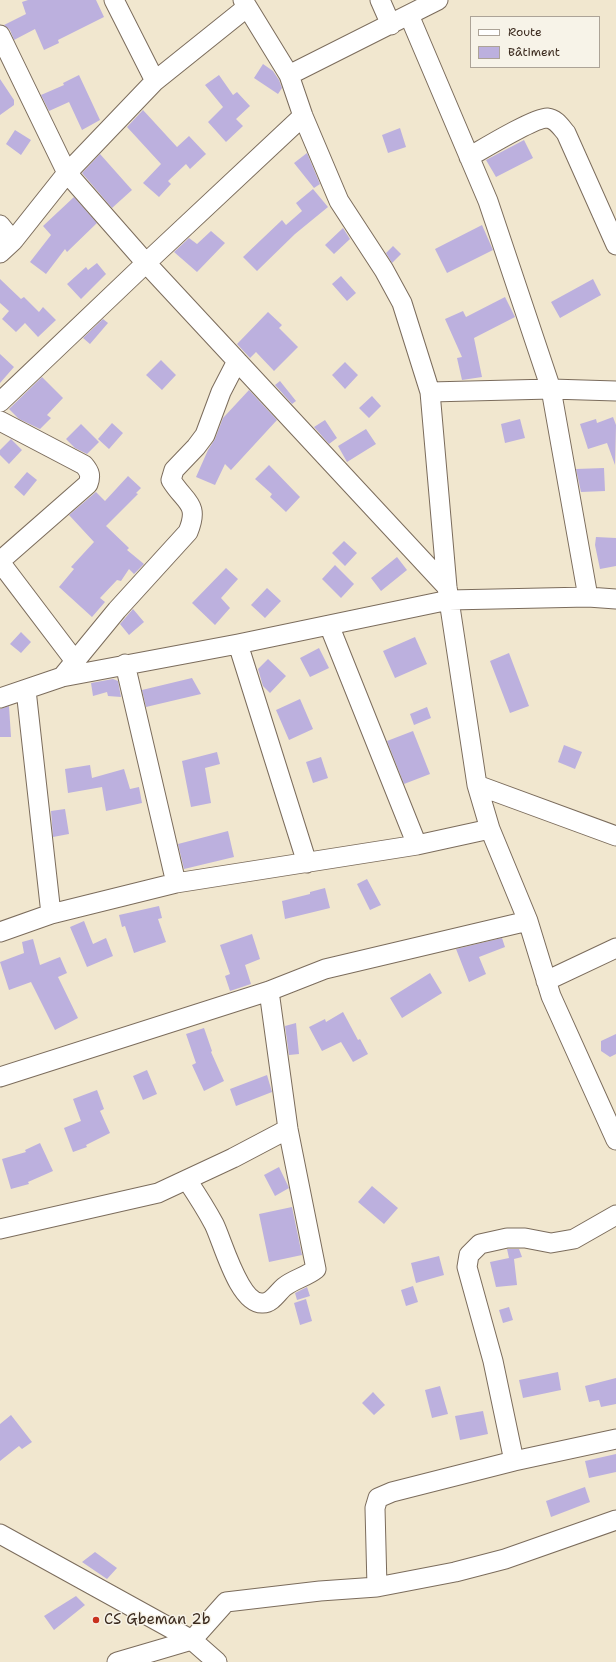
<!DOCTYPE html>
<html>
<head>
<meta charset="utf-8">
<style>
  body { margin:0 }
  #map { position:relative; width:616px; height:1662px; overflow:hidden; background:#f1e7cf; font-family:"Shantell Sans",sans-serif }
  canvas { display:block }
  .legend { position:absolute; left:470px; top:16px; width:130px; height:52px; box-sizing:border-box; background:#f7f3e8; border:1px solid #aca397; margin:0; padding:5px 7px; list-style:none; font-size:12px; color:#3b2a1e }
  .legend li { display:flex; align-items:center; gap:8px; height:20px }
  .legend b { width:20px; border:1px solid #aca397 }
</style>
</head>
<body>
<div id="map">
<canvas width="616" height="1662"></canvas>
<ul class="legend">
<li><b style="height:5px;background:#fff"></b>Route</li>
<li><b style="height:11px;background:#bcb0de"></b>Bâtiment</li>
</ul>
</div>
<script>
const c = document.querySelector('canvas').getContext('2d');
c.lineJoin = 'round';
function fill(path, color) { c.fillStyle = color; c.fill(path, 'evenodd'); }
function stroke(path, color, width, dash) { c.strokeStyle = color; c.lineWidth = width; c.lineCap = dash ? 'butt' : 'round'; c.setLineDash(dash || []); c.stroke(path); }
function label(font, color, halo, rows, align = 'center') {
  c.font = font + ' "Shantell Sans",sans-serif'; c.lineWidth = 3; c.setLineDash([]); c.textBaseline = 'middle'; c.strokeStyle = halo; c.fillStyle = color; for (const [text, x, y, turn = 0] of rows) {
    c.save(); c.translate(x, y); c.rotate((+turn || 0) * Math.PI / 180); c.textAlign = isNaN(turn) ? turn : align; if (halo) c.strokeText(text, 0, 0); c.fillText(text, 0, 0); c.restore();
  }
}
fill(new Path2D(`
  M28,0H96L104,17L58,40L59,43L44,50L35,29L14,40L10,30L4,25L26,14L22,2Z
  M263,64L273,71L279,80L282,88L278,94L254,78Z
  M79,75L100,120L82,130L69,102L49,111L41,95L64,85L63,83Z
  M219,75L233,95L237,92L250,106L236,119L243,126L226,142L208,122L223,107L205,85Z
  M0,79L14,100V105L0,115Z
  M143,110L177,147L189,136L206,154L190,169L186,164L168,181L171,184L159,197L143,183L161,164L127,127Z
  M400,128L406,147L388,153L382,135Z
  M15,130L31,140L21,155L6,144Z
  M524,140L533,158L496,177L486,160Z
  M307,153L320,184L314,188L294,163Z
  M100,154L132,190L112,208L82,173Z
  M313,189L328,207L295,234L257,271L243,257L282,220L286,225L302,211L296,203Z
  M74,197L97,223L67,252L65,249L46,274L30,262L51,235L43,226Z
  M482,225L493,250L447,273L435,249Z
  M343,228L350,239L334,254L325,245Z
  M211,231L225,243L197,272L174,252L189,238L197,244Z
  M393,246L401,254L392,263L386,253Z
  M97,263L106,274L81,299L67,284L86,267L88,270Z
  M341,276L356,293L347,301L332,284Z
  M0,279L21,299L24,297L39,312L43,307L56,320L38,337L25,323L16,332L2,319L9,311L0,303Z
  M593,279L601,295L560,318L551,302Z
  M505,297L515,317L474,338L482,377L462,380L457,358L462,357L445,319L463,311L466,317Z
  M268,312L282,325L279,328L298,347L274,371L256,352L250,358L237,344Z
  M103,319L108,323L90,344L83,338Z
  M0,354L14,367L0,383Z
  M161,360L176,375L162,390L146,375Z
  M345,362L358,375L345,389L332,375Z
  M42,377L63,398L47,415L51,418L40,429L19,419L9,409Z
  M280,381L296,401L292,404L275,385Z
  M249,390L277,420L231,470L225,464L215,485L196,477L208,450L215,439L223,418Z
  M372,396L381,406L369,418L359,408Z
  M613,417L616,425L615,465L607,443L588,449L580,424L596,419L597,423Z
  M520,419L525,438L505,443L501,424Z
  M325,420L337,438L329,444L314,427Z
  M112,423L123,433L109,449L98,439Z
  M81,424L99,442L87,454L75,448L66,439Z
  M366,429L376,444L347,462L338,446Z
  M11,439L22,450L9,464L0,455V450Z
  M269,465L300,497L286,512L270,497L272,494L255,479Z
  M604,468L605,491L581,492L576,469Z
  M27,472L37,480L24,496L14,487Z
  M128,476L141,488L136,493L138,494L106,526L129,548L127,550L144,564L134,574L129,569L121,581L117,580L100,598L105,602L92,617L59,587L74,569L71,567L94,542L69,515L96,492L105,501Z
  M596,537L616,538V566L600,569L595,545Z
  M344,541L357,553L345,566L332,553Z
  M397,557L407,570L381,591L371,578Z
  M335,565L354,584L341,598L322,579Z
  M226,568L238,579L221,598L230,608L215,625L192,603Z
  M267,588L281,601L265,618L251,605Z
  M133,609L144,622L129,635L120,624Z
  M21,632L31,642L21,653L10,644Z
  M415,637L427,664L395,678L383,651Z
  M319,648L329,668L310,677L300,658Z
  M509,653L529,706L510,713L490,661Z
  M268,659L286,676L270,693L263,686L258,669Z
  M192,678L201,694L146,707L142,690Z
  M113,679L118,681L121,697L108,696L107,692L93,696L91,683Z
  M300,699L313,729L289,740L276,710Z
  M9,706L11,737H0V709Z
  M427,707L431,718L414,725L410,714Z
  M413,731L430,774L404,784L387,741Z
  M564,745L582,752L575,769L558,762Z
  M217,752L220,764L205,768L211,803L191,807L182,761Z
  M321,757L328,778L313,783L306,762Z
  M90,765L92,778L124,769L130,789L139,787L142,803L106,811L102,787L68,793L65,769Z
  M65,809L69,834L53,837L51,811Z
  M228,831L234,857L184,869L178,844Z
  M367,879L381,905L370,910L357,884Z
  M325,888L330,908L285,919L282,901L310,894V892Z
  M159,906L162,918L158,919L166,942L134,953L125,926L122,927L119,915Z
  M84,921L93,944L106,938L113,956L87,967L70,927Z
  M252,934L260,959L245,965L251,984L230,991L225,976L230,974L220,945Z
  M502,938L505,947L479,957L486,974L469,982L456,949Z
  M33,939L40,965L60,957L67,973L58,977L78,1018L55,1030L31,982L9,990L0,962L24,953L22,942Z
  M430,973L442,993L402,1018L390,998Z
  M343,1012L358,1040L360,1039L368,1054L353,1062L341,1042L322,1051L309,1027L325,1019L326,1022Z
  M296,1023L299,1054L289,1055L285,1026Z
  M204,1028L212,1051L211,1052L224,1081L204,1091L192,1065L196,1063L186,1034Z
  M616,1034V1054L610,1057L601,1051V1041Z
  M147,1070L157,1094L143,1100L133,1076Z
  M267,1075L272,1092L236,1106L230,1089Z
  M97,1090L104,1109L100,1111L110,1133L86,1145L87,1147L73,1152L64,1128L81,1121L73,1099Z
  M40,1143L53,1171L28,1182L29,1184L11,1189L2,1159L26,1152L25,1150Z
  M279,1167L289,1188L275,1196L264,1175Z
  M372,1186L398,1208L384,1224L358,1202Z
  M292,1207L302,1255L269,1262L259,1214Z
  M507,1249H519L522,1257L514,1259L517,1285L496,1287L490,1262L509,1258Z
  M439,1256L444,1275L416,1283L411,1263Z
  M413,1286L418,1302L406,1306L401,1290Z
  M307,1287L310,1296L297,1300L295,1293Z
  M306,1299L312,1321L300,1325L294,1303Z
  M509,1307L513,1320L503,1323L499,1310Z
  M558,1372L561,1390L523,1398L519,1380Z
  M616,1378V1404L601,1407L599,1400L589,1402L585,1386Z
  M440,1386L448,1414L432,1418L425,1390Z
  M373,1392L385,1405L374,1415L362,1403Z
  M483,1411L488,1434L460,1440L455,1416Z
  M11,1415L32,1442L22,1449L19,1446L0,1461V1424Z
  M616,1454V1472L589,1478L585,1461Z
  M585,1487L590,1502L551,1517L546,1501Z
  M95,1552L117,1568L107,1579L82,1562Z
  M76,1596L85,1605L54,1630L44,1616Z`), '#bcb0de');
const minor = new Path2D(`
  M114,0L155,81
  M243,0L289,75L303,116L339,201L384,270L402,303L430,392L447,587L477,785L490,829L528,921L551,996L616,1140
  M380,0L391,25
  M409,15L488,201L551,389L588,597
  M0,35L67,173L146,263L447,587
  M289,75L438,0
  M469,157C483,149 534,118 547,118C556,119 560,126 566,133L616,245
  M0,225L13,241
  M0,253L13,241L67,173L155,81L246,8
  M430,392L551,389L616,391
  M0,402L146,263L303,116
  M0,421L84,465C90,472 91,476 88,484L0,561
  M0,562L75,661
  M329,625L417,845
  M238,644L307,863
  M125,664L176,883
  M62,677L117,610L188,532C200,503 185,503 171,480L174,470L196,447L205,435L221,392L237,361
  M26,690L51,914
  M0,698L62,677L238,644L449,600L588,597L616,599
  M477,785L616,836
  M0,932L51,914L176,883L417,845L490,829
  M546,981L616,948
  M0,1077L269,991L325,969L528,921
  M187,1180C197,1195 206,1209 214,1224C223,1242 239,1305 263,1303C272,1303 278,1292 284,1287C294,1279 306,1277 316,1269L288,1129L269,991
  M0,1229L158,1193L233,1158L288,1129
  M514,1461L493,1361L467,1267L469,1255L480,1244L507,1238H525L551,1243L574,1239L616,1215
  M0,1534L192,1640L217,1662
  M377,1587L375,1508L378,1498L392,1492L514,1461L616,1439
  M117,1662L192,1640L226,1602L320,1591L377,1587L455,1572L505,1559L616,1520`);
stroke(minor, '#7b6c5c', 21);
stroke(minor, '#fff', 19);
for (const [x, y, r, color] of [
  [96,1620,4,"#c8321e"]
]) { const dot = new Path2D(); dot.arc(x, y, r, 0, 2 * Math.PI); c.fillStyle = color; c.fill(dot); stroke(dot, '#f7f3e8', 1.5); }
label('15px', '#3b2a1e', '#f7f3e8', [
  ["CS Gbeman 2b",104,1620]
], 'left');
</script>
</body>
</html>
